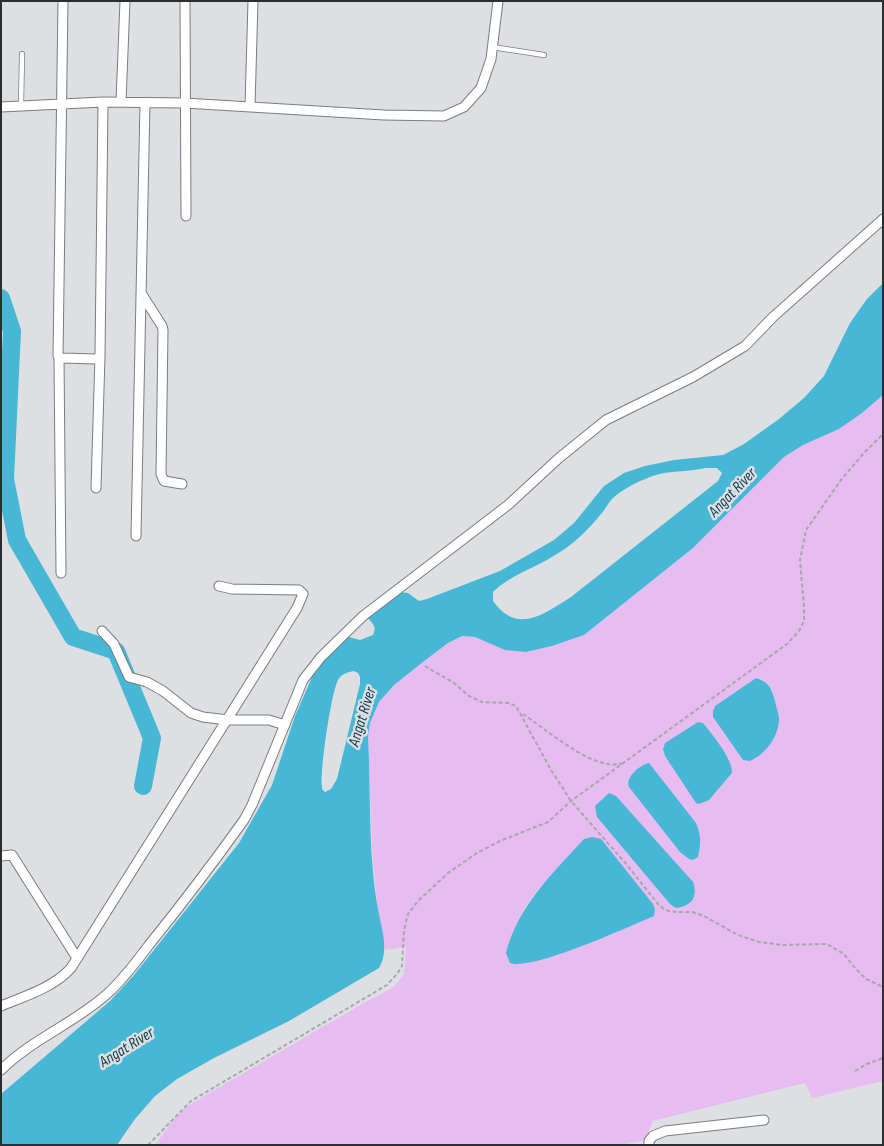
<!DOCTYPE html>
<html>
<head>
<meta charset="utf-8">
<style>
  body { margin:0 }
  #map { position:relative; width:884px; height:1146px; overflow:hidden; background:#dedfe2; font-family:"Sofia Sans Condensed",sans-serif }
  canvas { display:block }
  .frame { position:absolute; inset:0; border:2px solid #2c2d2e; pointer-events:none }
</style>
</head>
<body>
<div id="map">
<canvas width="884" height="1146"></canvas>
<div class="frame"></div>
</div>
<script>
const c = document.querySelector('canvas').getContext('2d');
c.lineJoin = 'round';
function fill(path, color) { c.fillStyle = color; c.fill(path, 'evenodd'); }
function stroke(path, color, width, dash) { c.strokeStyle = color; c.lineWidth = width; c.lineCap = dash ? 'butt' : 'round'; c.setLineDash(dash || []); c.stroke(path); }
function label(font, color, halo, rows, align = 'center') {
  c.font = font + ' "Sofia Sans Condensed",sans-serif'; c.lineWidth = 5; c.setLineDash([]); c.textBaseline = 'middle'; c.strokeStyle = halo; c.fillStyle = color; for (const [text, x, y, turn = 0] of rows) {
    c.save(); c.translate(x, y); c.rotate((+turn || 0) * Math.PI / 180); c.textAlign = isNaN(turn) ? turn : align; if (halo) c.strokeText(text, 0, 0); c.fillText(text, 0, 0); c.restore();
  }
}
fill(new Path2D(`
  M883,395V1081L812,1098L805,1083L653,1121L645,1140L621,1145H155L175,1118L189,1105L362,1004L394,987L404,974L406,947L385,950L377,903L372,847L368,737L370,723L379,702L394,685L423,662L448,643L462,636L475,637L488,642L526,652L552,646L584,635L693,548L784,457L803,445L839,429L862,413ZM756,678L772,689L779,717L743,760L713,717V711L715,706ZM703,723L728,758L732,773L709,800ZM629,787L699,852L698,857L694,860ZM539,888L654,916L602,938L522,964L523,911Z`), '#e7bcf0');
fill(new Path2D(`
  M883,283V395L862,413L839,429L803,445L784,457L693,548L584,635L552,646L526,652L505,650L475,637L462,636L448,643L423,662L394,685L379,702L370,723L368,737C371,794 368,853 378,909C381,928 390,950 379,968L289,1021L214,1058L177,1079L155,1096L135,1119L117,1145H1V1094L110,1001L134,975L239,843L272,785L295,716L316,668L345,636L360,640L373,635C377,626 373,624 367,617L399,592L408,593L419,601L427,599L500,571L554,540L574,523L604,486L624,473L645,466L674,460L723,455L744,444L779,419L804,398L824,376L850,323L867,299ZM706,468H717L722,473L718,481L571,597C544,614 517,635 493,601V592C510,575 535,568 555,555C572,546 589,529 601,514C605,510 608,503 612,499C623,488 648,476 664,473C678,471 692,471 706,468ZM354,671L358,673L360,677V684L337,779L331,789L325,792C322,789 322,790 322,786C320,770 331,694 338,680C341,674 348,672 354,671Z
  M756,678C769,682 772,689 775,701C776,706 778,712 779,717C780,735 766,754 750,761L743,760L713,717V711L715,706Z
  M698,722L703,723C712,734 733,759 732,773L709,800L699,804L696,803L665,756L663,749L665,743Z
  M649,763L696,823C701,834 701,845 698,857L693,860L689,859L680,852L629,787C625,777 640,765 649,763Z
  M609,793L616,796L693,882C698,897 692,906 676,908L670,904L597,817L595,806Z
  M592,837L601,839L653,904L655,910L654,916C628,927 532,971 510,963L506,953C518,906 552,874 584,839Z`), '#47b7d6');
stroke(new Path2D(`
  M1,298L12,331L5,479L17,540L73,637L116,651L152,738L143,786`), '#47b7d6', 18);
const lane = new Path2D(`
  M492,47L544,55
  M21,105L22,54`);
const street = new Path2D(`
  M63,1L58,356L61,358L96,359L100,356
  M185,1L186,216
  M121,102L125,1
  M250,106L253,1
  M1,107L103,102L184,103L384,115L444,116L464,107L481,88L491,59L498,1
  M141,293L162,326L163,330L161,474L164,481L182,484
  M59,358L61,573
  M96,488L100,356L103,102
  M136,536L145,103
  M102,631L114,644L129,677L147,682L163,691L191,713L203,717L228,720H269L285,725
  M1,856L12,855L77,958
  M1,1006C25,996 53,988 71,968L297,608L303,594L299,590L232,589L219,586
  M1,1070C32,1039 75,1023 107,994C123,980 136,962 149,945C182,904 214,862 244,820L252,805L303,680L321,657L363,616L508,505L559,458L606,420L693,377L745,346L773,317L883,219
  M649,1145V1141L653,1136L665,1131L764,1120`);
stroke(lane, '#7b7c7e', 6);
stroke(street, '#7b7c7e', 11);
stroke(new Path2D(`
  M425,666L454,683L469,696L482,702L509,703L516,706L551,770L571,801L627,865L658,904L665,910L676,912H692L704,916L738,935L759,942L783,945L827,944L844,954L855,968L866,979L883,987
  M523,714C545,729 583,761 608,764C613,765 619,764 624,763
  M855,1071L867,1064L883,1058
  M148,1145L191,1101L387,985L397,974L402,966L404,930L408,914L418,901L448,873L477,853L500,841L548,822L571,801L787,644L799,631L804,621V607L800,560L806,530L841,480L863,454L883,434`), '#a7a8ab', 2, [4, 2.5]);
stroke(lane, '#fff', 4.5);
stroke(street, '#fff', 9);
label('italic 16px', '#0f404e', '#dedfe2', [
  ["Angat River",733,493,-46],
  ["Angat River",363,717,-73],
  ["Angat River",127,1048,-32]
]);
</script>
</body>
</html>
